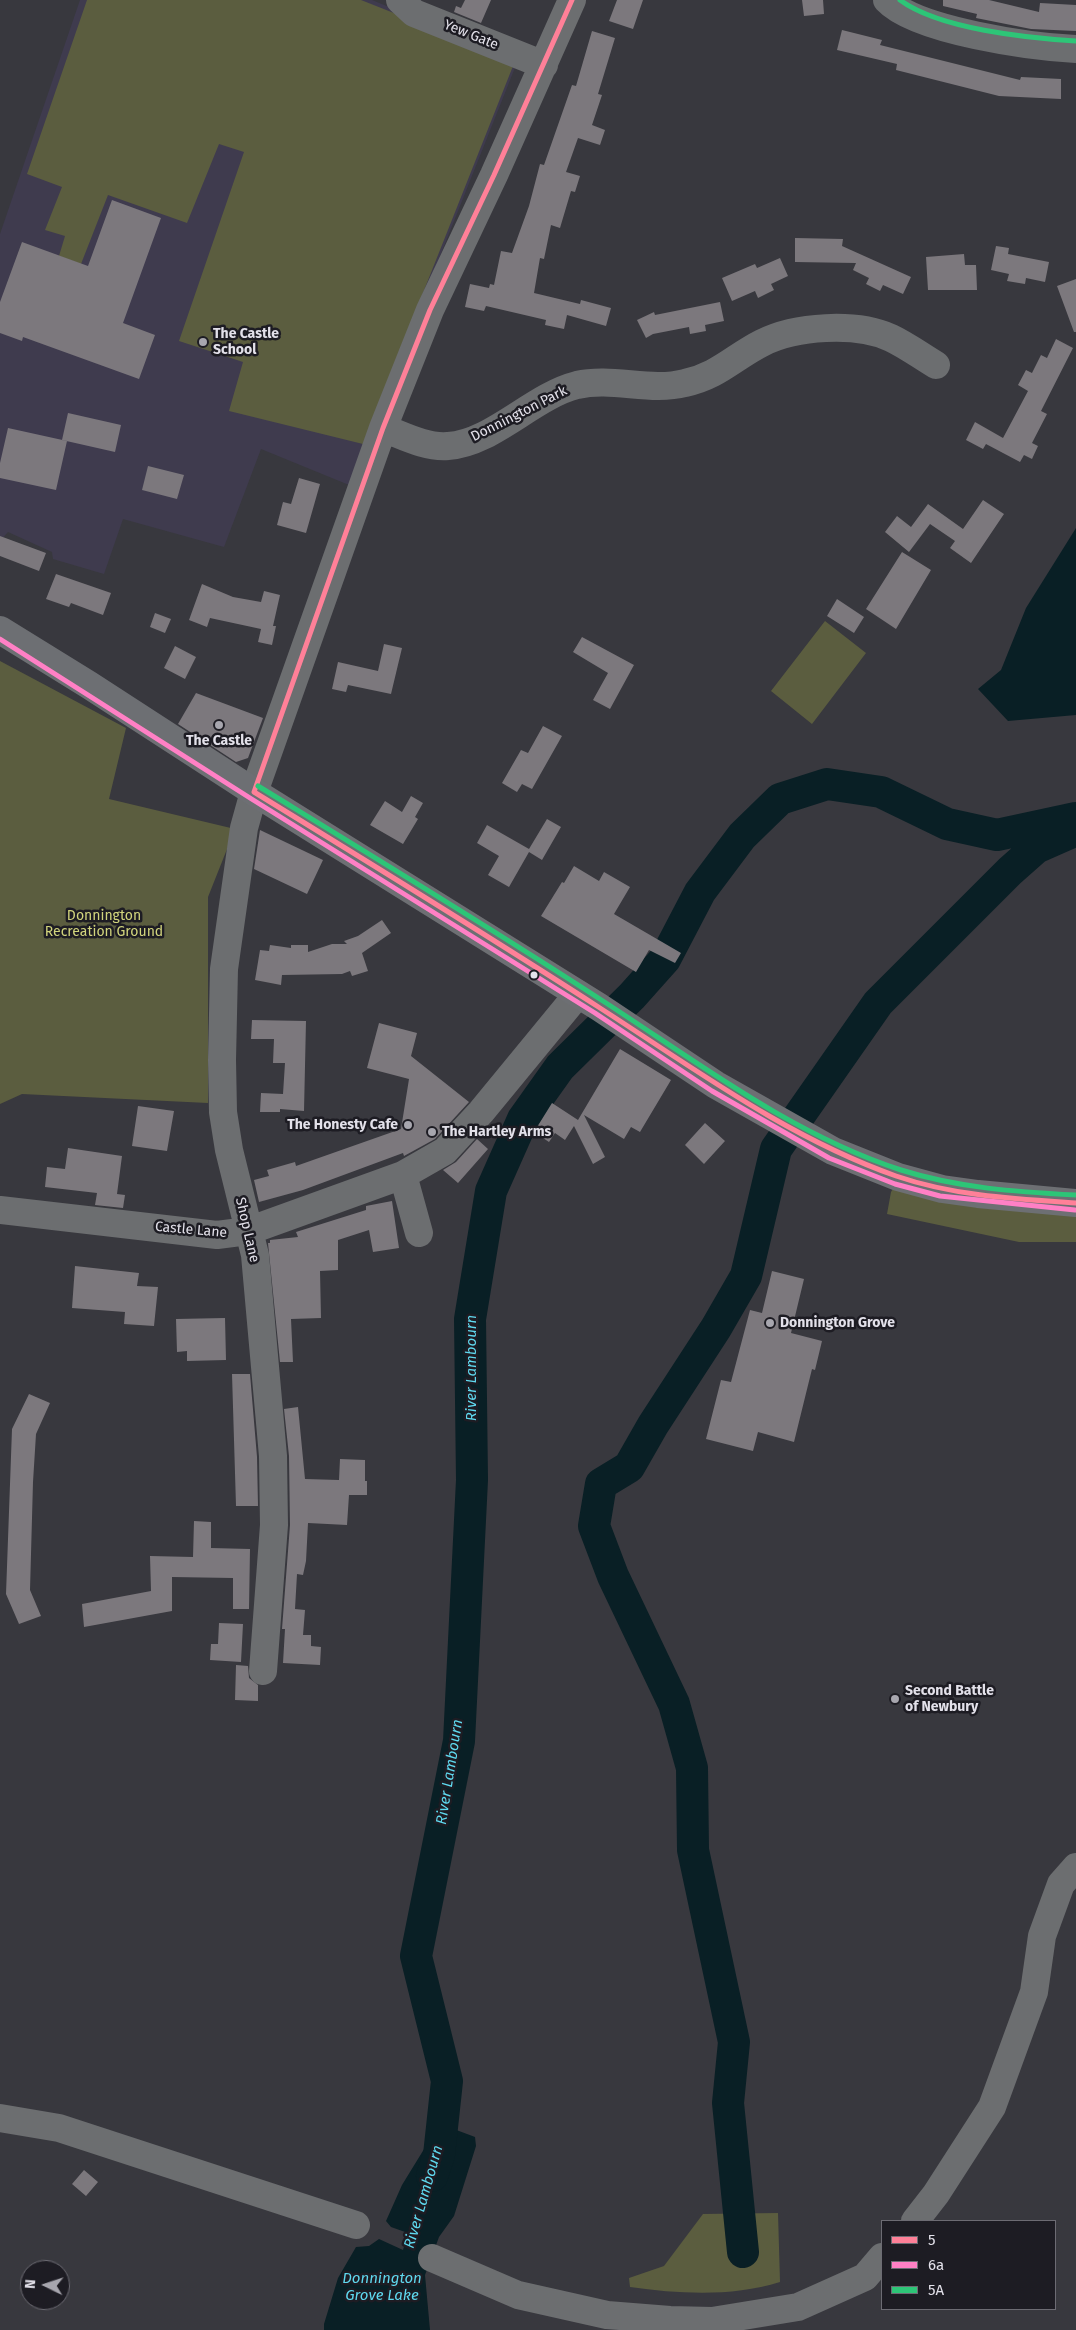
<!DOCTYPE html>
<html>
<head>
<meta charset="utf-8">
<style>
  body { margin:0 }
  #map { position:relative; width:1076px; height:2330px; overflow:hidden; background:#38383e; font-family:"Fira Sans",sans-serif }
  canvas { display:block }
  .legend { position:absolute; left:881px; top:2220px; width:175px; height:90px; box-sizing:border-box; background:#1d1c23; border:1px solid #6c6b73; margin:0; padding:6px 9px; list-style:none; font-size:15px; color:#e3e1ea }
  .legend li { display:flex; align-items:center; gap:10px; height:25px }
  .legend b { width:25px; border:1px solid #6c6b73 }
  .north { position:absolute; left:20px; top:2260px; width:50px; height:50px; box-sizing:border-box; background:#1d1c23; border:1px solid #6c6b73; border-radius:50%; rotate:274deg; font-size:14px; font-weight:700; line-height:20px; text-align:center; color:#e3e1ea }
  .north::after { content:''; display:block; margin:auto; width:18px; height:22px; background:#a7a6ae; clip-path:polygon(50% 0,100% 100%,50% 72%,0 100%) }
</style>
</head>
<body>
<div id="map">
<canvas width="1076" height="2330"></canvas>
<ul class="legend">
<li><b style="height:6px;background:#ff8098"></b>5</li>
<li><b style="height:6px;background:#ff80c5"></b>6a</li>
<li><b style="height:6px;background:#2dc577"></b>5A</li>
</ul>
<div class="north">N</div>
</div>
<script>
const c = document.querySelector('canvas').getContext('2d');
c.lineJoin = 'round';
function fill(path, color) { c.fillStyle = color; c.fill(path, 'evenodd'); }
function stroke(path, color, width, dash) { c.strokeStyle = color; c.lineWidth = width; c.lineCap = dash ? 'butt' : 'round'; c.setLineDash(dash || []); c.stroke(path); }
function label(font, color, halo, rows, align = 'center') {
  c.font = font + ' "Fira Sans",sans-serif'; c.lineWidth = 5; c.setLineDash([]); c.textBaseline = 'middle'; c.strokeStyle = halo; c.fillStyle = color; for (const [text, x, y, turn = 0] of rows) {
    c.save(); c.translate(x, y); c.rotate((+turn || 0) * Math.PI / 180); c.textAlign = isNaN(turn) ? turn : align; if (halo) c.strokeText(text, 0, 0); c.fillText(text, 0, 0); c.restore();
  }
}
fill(new Path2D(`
  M80,0H372L518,60L349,485L261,449L224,547L123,519L104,574L53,559L52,552L8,532L0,541V234Z`), '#3f3b4e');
fill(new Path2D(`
  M87,0H361L515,61L363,444L229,411L243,362L179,341L244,152L219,144L187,223L108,195L81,264L59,256L65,236L45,230L62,187L27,174Z
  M825,621L866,653L812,724L771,691Z
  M0,661L126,728L109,799L235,829L208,897V1103L22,1094L0,1104Z
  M894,1187L1076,1214V1242H1019L887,1214L891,1192Z
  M778,2213L780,2282C732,2297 680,2294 630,2287L629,2278L664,2266L703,2214Z`), '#5b5d3f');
fill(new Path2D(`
  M1076,528V715L1008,721L978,689L1001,670L1026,608Z
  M451,2128L475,2137L476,2146L454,2216L439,2237L425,2275L430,2330H324V2324L338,2278L356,2247L369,2246L379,2239L403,2250L408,2233L391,2227L386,2221L402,2185L429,2141Z`), '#091f25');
stroke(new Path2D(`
  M432,2176L439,2155L447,2081L416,1956L459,1741L472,1480L470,1319L491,1191L523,1119L560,1067L632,996L665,959L700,892L742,836L780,799L827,784L881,792L947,824L997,835L1076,818
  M743,2252L728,2103L734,2042L693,1850L692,1768L674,1704L613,1576L594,1526L601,1484L629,1467L653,1425L716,1328L746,1276L776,1149L878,1003L1010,871L1036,848L1074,831`), '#091f25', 32);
fill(new Path2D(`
  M465,0H491L481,23L454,12L456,6L461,8Z
  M617,0H643L633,29L609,21Z
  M802,0H823L824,14L804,16Z
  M943,0H989L1039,12L1040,3L1076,5V31L1031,29L976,18L977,14L943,6Z
  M842,30L882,40L880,45L1020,80L1021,77L1061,79V99L999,96L896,70L897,64L837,50Z
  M592,31L615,38L598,94L602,95L592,125L605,130L600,145L578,138L566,172L580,176L575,192L571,191L560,228L551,225L544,259L540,258L534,293L580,304L581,300L611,308L606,326L567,315L564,329L545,325L546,320L486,306L484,311L465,307L470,284L489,288L490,284L494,285L501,251L512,253L529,206L540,164L544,165L572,85L576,86Z
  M112,200L161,218L123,323L155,335L139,379L23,337L22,341L0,333V302L22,242L88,266Z
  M795,238L843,239L842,246L911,277L903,294L883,285L880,291L866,284L869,278L853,270L856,263L795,262Z
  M996,246L1009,248L1008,254L1049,262L1045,282L1026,278L1025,284L1007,281L1009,274L991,270Z
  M964,254L965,265H976L977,290H928L926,257Z
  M780,258L788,276L771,284L774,290L758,298L755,291L732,301L722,278L755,264L757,268Z
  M1076,279V332H1074L1057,286Z
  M720,302L724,321L705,325L706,331L690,334L689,327L653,334L646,338L637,320L654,312L655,315Z
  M1056,339L1073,348L1041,411L1047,414L1032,443L1038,446L1032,459L1024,455L1020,462L986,444L983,449L966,440L975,422L1003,438L1028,391L1018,385L1026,370L1032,373L1041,355L1047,358Z
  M68,413L121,425L115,452L62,440Z
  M8,428L67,441L56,490L0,478V463Z
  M148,466L184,475L177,499L142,490Z
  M299,478L320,484L306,533L277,525L283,502L291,504Z
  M983,500L1004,514L971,563L950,548L955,541L930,524L909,552L885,532L897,516L911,527L928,504L963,529Z
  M0,536L46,553L39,571L0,556Z
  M902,552L931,570L896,629L866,609Z
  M56,574L111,593L103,615L71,603L69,607L46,599Z
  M202,584L233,597L261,602L264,591L280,595L273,626H276L272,645L258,642L261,629L210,618L207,627L189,620Z
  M837,599L864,617L854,633L827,616Z
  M155,613L171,619L165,633L150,627Z
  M582,637L634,665L610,709L593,700L608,673L573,652Z
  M384,644L402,648L391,694L348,685L346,692L332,689L338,662L378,671Z
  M175,646L196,657L185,679L164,668Z
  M196,693L263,718L248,758L236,762L178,724Z
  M543,726L562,736L532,789L522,784L517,792L502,783L521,750L528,753Z
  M411,796L423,803L415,817L418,819L403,844L370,825L385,801L402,812Z
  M547,819L561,827L542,860L529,852L509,887L488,875L499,856L477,843L487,825L529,849Z
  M260,830L323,860L307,894L254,869Z
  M574,866L599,881L604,872L630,887L614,914L681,953L675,963L649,950L636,972L541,916L562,882L564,883Z
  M382,920L391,933L362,953L368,971L352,976L350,971L342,974L282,975L281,985L255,980L260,950L269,951L270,945L291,948V945H308V952L332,944H347L344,941L358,936Z
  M252,1020L306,1021L304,1111L280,1109V1112H260L261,1093L283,1094L285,1063H273L274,1039H251Z
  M379,1023L417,1033L411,1056L469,1102L435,1139L404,1156L403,1153L303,1190L259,1202L254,1180L269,1176L267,1170L295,1162L296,1166L401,1129L409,1079L367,1068Z
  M620,1049L671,1080L640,1132L631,1127L624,1139L584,1115L605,1157L593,1164L574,1126L565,1140L555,1133L549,1142L534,1132L552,1103L578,1120Z
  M138,1106L174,1111L167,1151L132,1146Z
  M705,1123L725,1141L704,1164L685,1145Z
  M477,1139L488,1149L458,1183L443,1170L456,1162Z
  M68,1148L122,1156L117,1194L125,1195L123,1208L95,1205L97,1193L45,1187L47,1167L65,1169Z
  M392,1201L399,1248L373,1252L369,1230L338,1240V1270L320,1271L321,1318L291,1319L293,1362H280L268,1243H270V1240L298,1237L296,1232L366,1210V1206Z
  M75,1266L139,1273L137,1286L158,1287L154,1326L124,1324L125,1312L72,1308Z
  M772,1271L804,1279L791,1333L822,1341L815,1370L812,1369L794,1442L758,1432L753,1451L706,1439L721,1380L731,1382L750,1310L762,1313Z
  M225,1318L226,1360L187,1361V1351L177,1352L176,1319Z
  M232,1374H250L257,1457L258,1506H236Z
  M29,1394L50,1403L36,1434L33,1482L30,1590L41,1616L19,1624L6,1594L12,1429Z
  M298,1407L305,1479L339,1480L340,1459L365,1460V1481H367V1495H349L347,1525L308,1523L306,1561L303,1575L297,1574L295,1609L305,1610L303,1635H311V1646L321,1647L320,1665L283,1663L285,1629H282L290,1525L289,1456L284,1409Z
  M194,1521L211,1522V1548L250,1549L249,1609H233V1578L172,1577V1611L84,1627L82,1604L151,1591L150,1556L193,1557Z
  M219,1623L243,1624L241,1662L210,1660L211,1644H218Z
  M236,1665L248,1666L249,1678L258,1685V1701L235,1700Z
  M84,2170L98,2182L86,2196L72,2184Z`), '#7c787d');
stroke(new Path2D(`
  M400,0L414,13L544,65
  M887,0C916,31 1033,47 1076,49
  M383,428C402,435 426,448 448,446C493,443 533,396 577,385C613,377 650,392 685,383C718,376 734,357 762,343C795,326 856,322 891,338C906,345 921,356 936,365
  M403,1175L419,1233
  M0,1210L217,1235L248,1231L403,1175L445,1151L481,1112L578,994
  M263,1671L274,1525L273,1456L255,1255L229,1150L223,1112L222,1060L224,969L244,828L254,792L383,428L430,310L494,175L572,0
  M0,2118L59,2128L356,2225
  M915,2221L936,2194L992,2107L1034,1992L1042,1936L1061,1884L1076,1867
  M432,2258L518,2295L607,2315L670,2320L712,2321L798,2307L865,2277L882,2257`), '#6c6e70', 28);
stroke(new Path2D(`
  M0,630L89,685L254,792L599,1007L716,1085L833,1151L898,1177L942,1189L978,1194L1076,1203`), '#6d6f73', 28);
stroke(new Path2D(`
  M572,0L494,175L430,310L383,428L254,792C370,863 485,934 600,1008C695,1069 788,1138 896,1176C954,1196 1016,1199 1076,1203`), '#ff8098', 5);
stroke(new Path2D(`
  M0,639L250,798L595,1013L712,1091L829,1158L895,1184L940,1196L1075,1210`), '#ff80c5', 5);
stroke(new Path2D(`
  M900,0C939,29 1027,38 1076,41
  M258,786C374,857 491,928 606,1003C700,1064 793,1135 901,1170C958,1188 1017,1192 1076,1195`), '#2dc577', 5);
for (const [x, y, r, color] of [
  [203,342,5,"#a7a6ae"],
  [219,725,5,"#a7a6ae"],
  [534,975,4.5,"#e3e1ea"],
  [408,1125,5,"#a7a6ae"],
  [432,1132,5,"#a7a6ae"],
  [770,1323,5,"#a7a6ae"],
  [895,1699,5,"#a7a6ae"]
]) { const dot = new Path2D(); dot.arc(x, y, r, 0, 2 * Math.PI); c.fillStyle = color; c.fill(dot); stroke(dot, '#1d1c23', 2); }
label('14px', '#e3e1ea', '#1d1c23', [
  ["Yew Gate",471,35,22],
  ["Donnington Park",519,414,-27],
  ["Castle Lane",191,1230,5],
  ["Shop Lane",247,1230,77]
]);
label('bold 14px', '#e3e1ea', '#1d1c23', [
  ["The Castle",213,334],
  ["School",213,350],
  ["The Castle",219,741,"center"],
  ["The Honesty Cafe",398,1125,"right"],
  ["The Hartley Arms",442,1132],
  ["Donnington Grove",780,1323],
  ["Second Battle",905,1691],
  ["of Newbury",905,1707]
], 'left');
label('14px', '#d2d57d', '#1d1c23', [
  ["Donnington",104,916],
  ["Recreation Ground",104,932]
]);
label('italic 15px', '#5fd9ef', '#1d1c23', [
  ["River Lambourn",472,1368,-90],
  ["River Lambourn",450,1772,-81],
  ["River Lambourn",424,2197,-74],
  ["Donnington",382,2279],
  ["Grove Lake",382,2296]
]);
</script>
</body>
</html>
